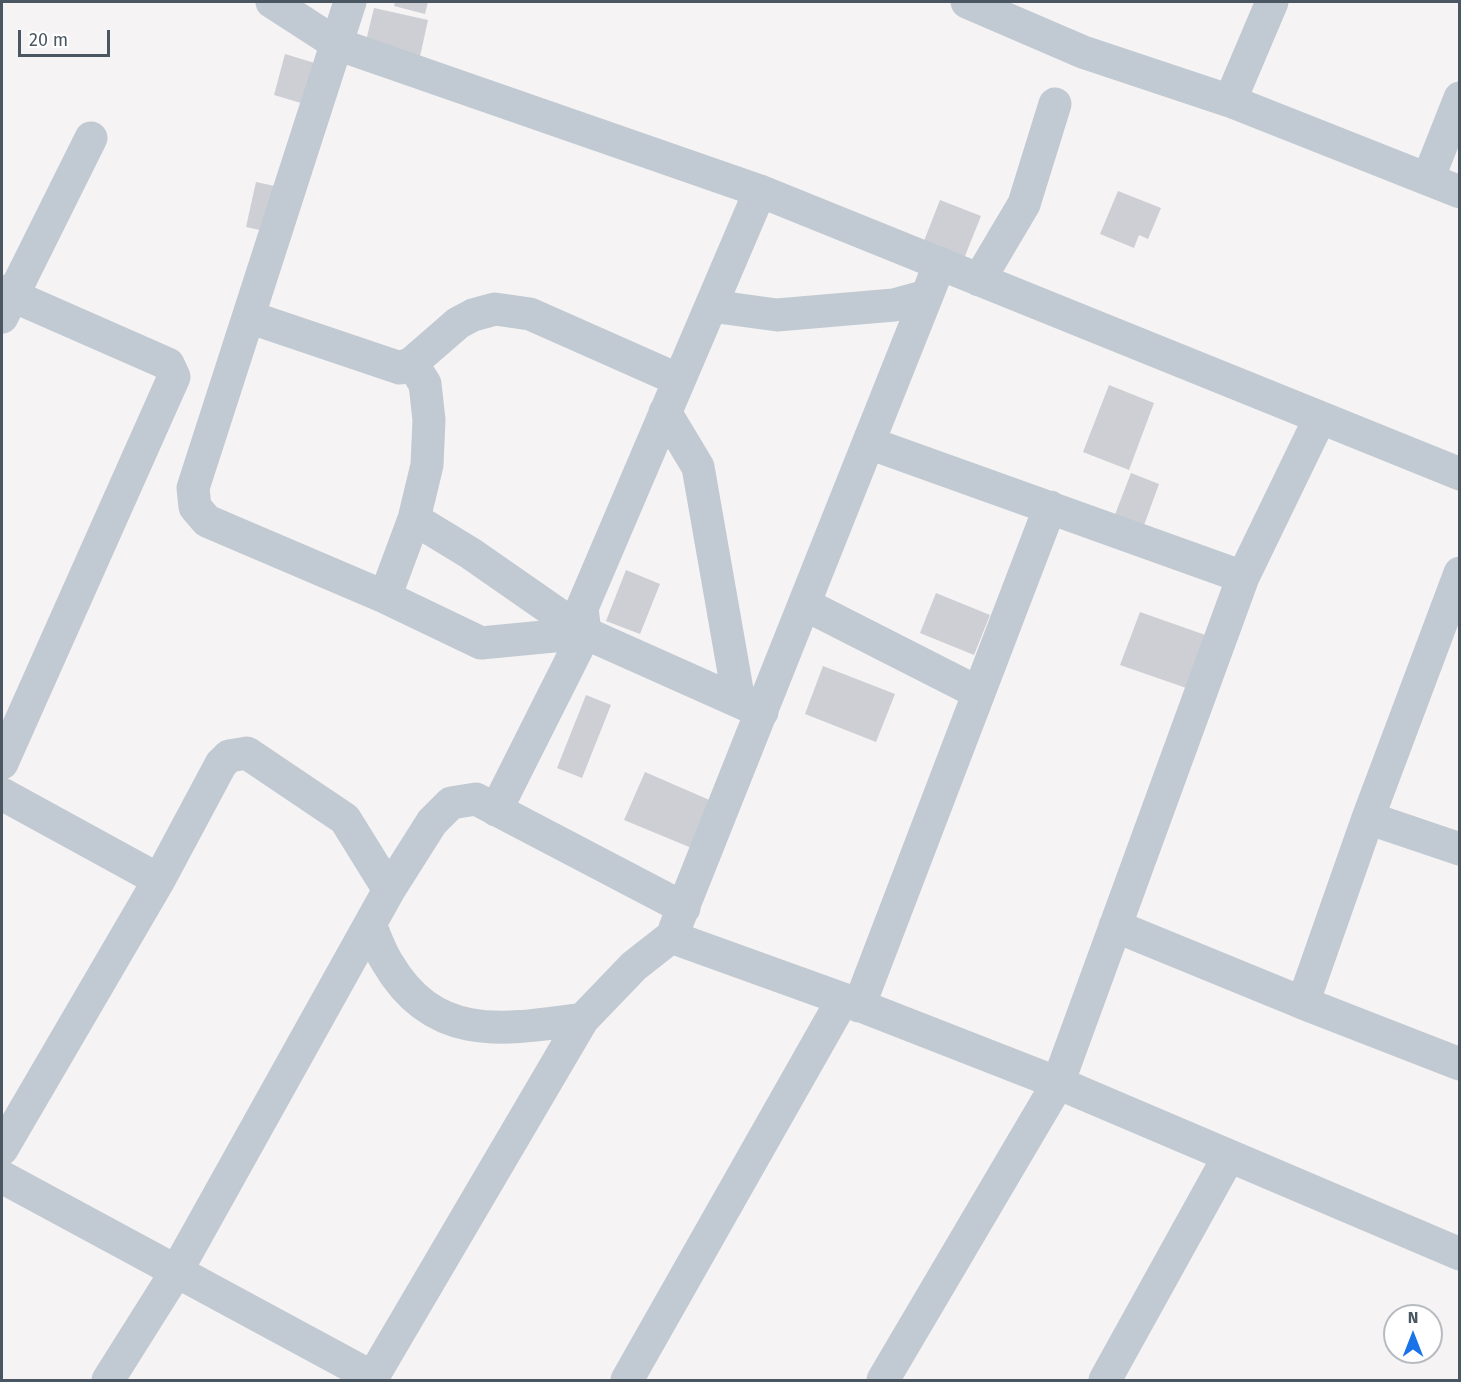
<!DOCTYPE html>
<html>
<head>
<meta charset="utf-8">
<style>
  body { margin:0 }
  #map { position:relative; width:1461px; height:1382px; overflow:hidden; background:#f5f3f3; font-family:"Fira Sans",sans-serif }
  canvas { display:block }
  .frame { position:absolute; inset:0; border:3px solid #4a5661; pointer-events:none }
  .north { position:absolute; left:1383px; top:1304px; width:60px; height:60px; box-sizing:border-box; background:#fff; border:2px solid #b7bbc0; border-radius:50%; rotate:0deg; font-size:16px; font-weight:700; line-height:24px; text-align:center; color:#4a5661 }
  .north::after { content:''; display:block; margin:auto; width:21px; height:27px; background:#1a73e8; clip-path:polygon(50% 0,100% 100%,50% 72%,0 100%) }
  .scale { position:absolute; left:18px; top:30px; width:92px; height:27px; box-sizing:border-box; border:3px solid #4a5661; border-top:0; padding-left:8px; font-size:18px; line-height:21px; white-space:nowrap; color:#4a5661; -webkit-text-stroke:4px #fff; paint-order:stroke }
</style>
</head>
<body>
<div id="map">
<canvas width="1461" height="1382"></canvas>
<div class="frame"></div>
<div class="north">N</div>
<div class="scale">20 m</div>
</div>
<script>
const c = document.querySelector('canvas').getContext('2d');
c.lineJoin = 'round';
function fill(path, color) { c.fillStyle = color; c.fill(path, 'evenodd'); }
function stroke(path, color, width, dash) { c.strokeStyle = color; c.lineWidth = width; c.lineCap = dash ? 'butt' : 'round'; c.setLineDash(dash || []); c.stroke(path); }
fill(new Path2D(`
  M395,2H428L425,14L394,6Z
  M374,8L428,20L419,61L364,49Z
  M285,54L318,64L301,103L274,95Z
  M256,182L284,188L274,233L246,227Z
  M1118,191L1161,208L1148,239L1139,235L1134,248L1100,234Z
  M940,200L981,216L963,261L922,246Z
  M1109,385L1154,403L1129,470L1083,452Z
  M1131,473L1159,484L1143,528L1114,517Z
  M626,570L660,584L640,634L606,621Z
  M936,593L990,615L974,655L920,633Z
  M1140,612L1211,637L1192,690L1120,665Z
  M823,666L895,694L876,742L805,714Z
  M586,695L611,705L582,778L557,768Z
  M645,772L714,802L694,849L624,820Z`), '#cdcfd5');
stroke(new Path2D(`
  M272,2L337,44L760,191L1460,474
  M350,2L193,488L195,507L207,521L385,597L481,643L585,633
  M967,2L1083,52L1230,101L1460,192
  M1230,101L1272,2
  M1428,179L1460,98
  M760,191L582,608L585,633L762,712
  M979,280L1024,204L1055,104
  M2,291L168,364L174,377L2,763
  M711,306L777,315L894,305L927,296
  M2,317L91,138
  M249,317L400,368L412,363L458,323L473,315L495,309L530,314L679,380
  M665,412L698,467L739,701
  M869,443L1243,577
  M414,519L470,553L585,633
  M385,597L414,519L427,465L429,420L425,384L412,363
  M806,605L979,693
  M2,794L159,880
  M496,810L585,633
  M1368,818L1460,573
  M1460,849L1368,818L1303,1003L1460,1064
  M370,924C375,937 380,951 387,962C434,1043 503,1030 583,1019
  M1115,926L1303,1003
  M675,928L940,263
  M859,1006L1050,507
  M2,1149L159,880L221,764L229,756L247,753L345,819L389,890
  M2,1177L372,1377
  M108,1380L176,1272L389,890L432,822L451,803L476,799L684,908
  M371,1380L583,1019L634,966L671,937L843,999L1058,1083L1460,1254
  M627,1380L843,999
  M883,1380L1058,1083L1243,577L1320,418
  M1105,1380L1229,1156`), '#c1cad2', 33);
</script>
</body>
</html>
